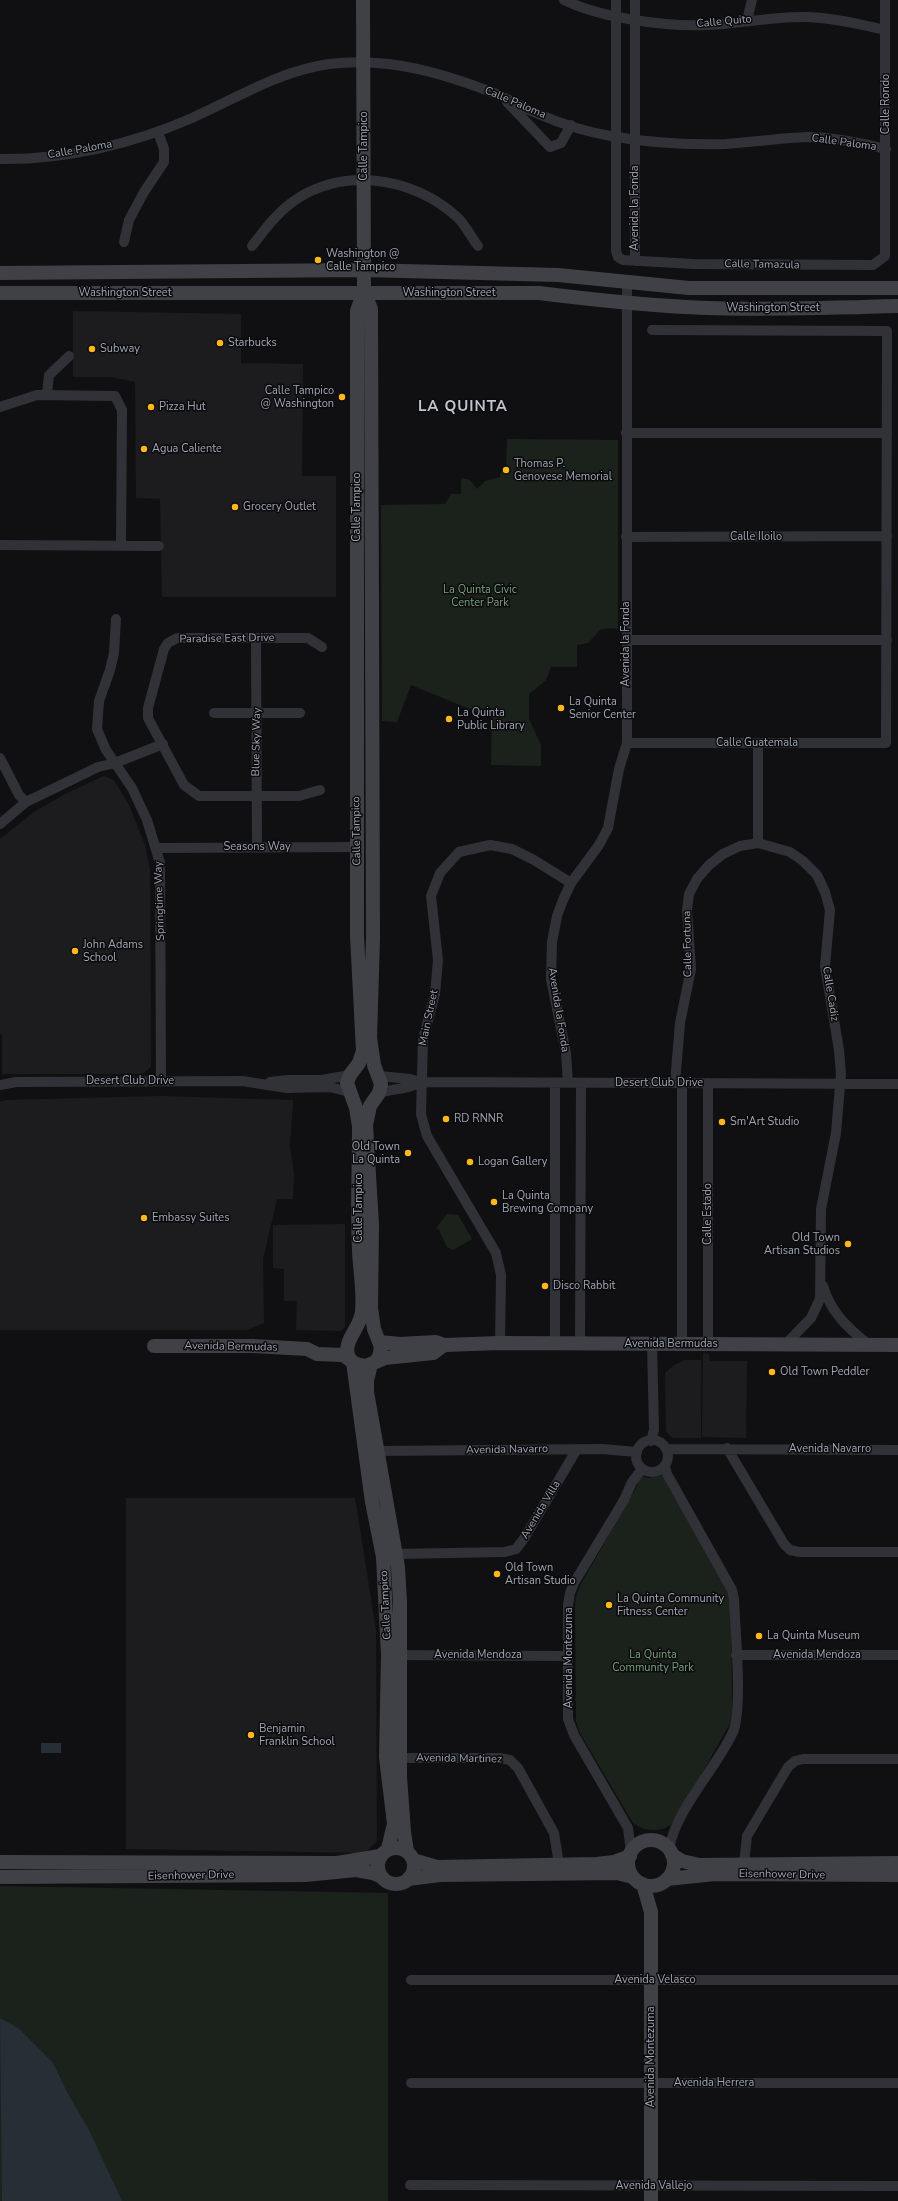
<!DOCTYPE html>
<html>
<head>
<meta charset="utf-8">
<style>
  body { margin:0 }
  canvas { display:block; background:#101012 }
</style>
</head>
<body>
<canvas width="898" height="2201"></canvas>
<script>
const c = document.querySelector('canvas').getContext('2d');
c.lineJoin = 'round';
function fill(path, color) { c.fillStyle = color; c.fill(path, 'evenodd'); }
function stroke(path, color, width, dash) { c.strokeStyle = color; c.lineWidth = width; c.lineCap = dash ? 'butt' : 'round'; c.setLineDash(dash || []); c.stroke(path); }
function label(font, color, halo, rows, align = 'center') {
  c.font = font + ' "Nunito Sans",sans-serif'; c.lineWidth = 3; c.setLineDash([]); c.textBaseline = 'middle'; c.strokeStyle = halo; c.fillStyle = color; for (const [text, x, y, turn = 0] of rows) {
    c.save(); c.translate(x, y); c.rotate((+turn || 0) * Math.PI / 180); c.textAlign = isNaN(turn) ? turn : align; if (halo) c.strokeText(text, 0, 0); c.fillText(text, 0, 0); c.restore();
  }
}
fill(new Path2D(`
  M73,311L241,314V363L303,364L302,476H336V597H162L160,499L136,498L135,382L111,377H73Z
  M104,776L114,780L129,805L145,845L150,870L151,1067L142,1074H2V1035L0,1033V839L34,812L65,794Z
  M161,1096L293,1100L290,1146L294,1175L293,1199H277L263,1259L264,1323L247,1330H0V1102L6,1100Z
  M345,1224V1327L341,1331L296,1330L297,1301H284V1269L273,1268V1225Z
  M703,1353L709,1354L710,1361H747L746,1438L702,1437Z
  M685,1360H701V1438H673L666,1432L665,1373L674,1365Z
  M126,1498H355L376,1630L377,1841L365,1853L126,1849Z`), '#1c1c1f');
fill(new Path2D(`
  M507,439L618,440V628L601,629L588,643L577,645V667H551L546,680L529,694V719L541,745V766L491,765L492,718L411,685L397,722L382,721L381,505L445,504L451,494H461V478L470,480L477,489L485,481L500,477L501,471L506,470Z
  M447,1214L458,1215L472,1239L453,1250L447,1247L439,1230L436,1228Z
  M662,1475L730,1596L731,1612L732,1713L730,1723L676,1821C662,1833 648,1833 633,1823L580,1733L576,1721L575,1604L577,1593L582,1582L636,1488L640,1476L649,1478Z
  M0,1886L388,1893V2201H0Z`), '#1a221b');
fill(new Path2D(`
  M41,1743H61V1753H41Z
  M0,2018L18,2028L53,2063L67,2092L89,2130L122,2201H2Z`), '#262e36');
stroke(new Path2D(`
  M564,0C601,18 666,27 707,25C740,24 774,16 807,17C834,18 860,24 885,30
  M616,0V251L618,257L623,260L693,264L873,265L885,256V0
  M635,0V261
  M747,20L752,0
  M507,102L550,147L561,143L571,125
  M0,159C65,160 133,144 192,118C237,98 279,71 329,64C390,57 443,73 499,95C512,101 523,108 536,113C559,123 586,132 611,136C649,143 687,145 726,144C753,142 781,138 808,137C834,137 861,143 886,149
  M124,242L129,220L144,192L164,162V149L158,132
  M252,246C264,231 275,215 291,203C339,166 413,176 457,217C465,224 471,237 478,246
  M47,394L49,375L69,356
  M0,407L37,395L115,396L122,410L121,546
  M626,433H887
  M626,537L887,536
  M0,545L159,546
  M116,619L114,653L110,670L99,701L97,729L106,750L132,788L147,820L160,863L161,1081
  M256,638L257,846
  M626,640H887
  M214,713H300
  M627,743H886L887,331L652,330
  M0,758L19,795L26,802
  M320,790L299,796H199L184,785L148,718V708L164,649L168,643L177,638H308L322,647
  M0,824L26,802L98,767L115,763L163,744
  M758,843V743
  M156,848L358,847
  M379,1076L410,1079L421,1082L898,1084
  M270,1082L288,1080H322L350,1075
  M555,1083V1344
  M568,1083L566,1053L551,979L552,942L557,916L563,900L571,883L599,845L608,828L619,769L627,743V283
  M675,1083L680,1023L691,969L687,910L689,894L697,879L709,865L723,854L740,846L758,843L790,852L803,861L817,875L825,892L830,910L825,966L839,1050L841,1074L836,1133L821,1209L820,1299L811,1318L785,1345
  M682,1083V1345
  M0,1085L16,1082L242,1081L287,1088L330,1087L349,1092
  M379,1093C394,1088 408,1090 421,1082
  M823,1286C831,1313 848,1328 869,1345
  M500,1343L501,1275L496,1253L427,1136L421,1114L423,1039L435,994L438,960L431,896L440,873L459,852L490,845L512,849L534,860L571,883
  M580,1344L581,1083
  M708,1345V1083
  M636 1456a16 16 0 1 1 32 0a16 16 0 1 1-32 0Z
  M651,1441L654,1430L652,1344
  M727,1448L784,1544L790,1550L799,1552H898
  M666,1449L898,1450
  M377,1451L602,1449L637,1452
  M665,1467L667,1474L732,1590L734,1599C735,1628 743,1709 733,1732C716,1769 676,1809 669,1849
  M396,1554L505,1552L516,1549L525,1537L577,1449
  M394,1655L568,1656
  M736,1655H898
  M400,1758H499L510,1760L518,1768L554,1833L560,1870
  M631,1852L628,1828L574,1735L568,1719V1605L570,1593L574,1583L624,1500L632,1482L642,1469
  M744,1864L747,1836L788,1767L795,1761L803,1759H898
  M411,1980H898
  M411,2083H898
  M410,2185L898,2186`), '#313237', 10);
stroke(new Path2D(`
  M0,273L364,270L558,275L689,288H898
  M364,292L371,309L373,938L370,1038L374,1065L381,1084L379,1093L370,1106L366,1125L372,1225L371,1308L374,1329L381,1347L379,1357L376,1361
  M0,293H539C595,300 651,306 707,308C771,310 834,308 898,306
  M380,1342L400,1344L436,1342L444,1345L500,1343L898,1345
  M154,1346H253L307,1349L317,1354L343,1355L356,1364L366,1366L385,1358L433,1353L444,1345
  M350,1360C340,1342 360,1330 362,1312C364,1293 360,1271 359,1251C357,1209 359,1168 359,1126L356,1108L347,1083L350,1075L359,1063L363,1051L357,936V311L364,292L363,0
  M353,1362L372,1502L383,1557L388,1655L386,1757L394,1824L388,1849
  M371,1364L367,1381V1392L398,1567L400,1602V1777L404,1832L407,1851
  M628 1863a23 23 0 1 1 46 0a23 23 0 1 1-46 0Z
  M378 1866a18 18 0 1 1 36 0a18 18 0 1 1-36 0Z
  M672,1855L682,1861L699,1865L898,1863
  M413,1860L437,1867L597,1864L614,1862L630,1856
  M0,1862L337,1863L380,1856
  M0,1877L305,1875L356,1870L373,1873L380,1876
  M408,1879L440,1875L617,1873L633,1877
  M667,1879L715,1874L898,1875
  M643,1884L651,1912V2201`), '#3f4147', 14);
for (const [x, y, r, color] of [
  [318,260,4,"#ffb81b"],
  [220,343,4,"#ffb81b"],
  [92,349,4,"#ffb81b"],
  [342,397,4,"#ffb81b"],
  [151,407,4,"#ffb81b"],
  [144,449,4,"#ffb81b"],
  [506,470,4,"#ffb81b"],
  [235,507,4,"#ffb81b"],
  [561,708,4,"#ffb81b"],
  [449,719,4,"#ffb81b"],
  [75,951,4,"#ffb81b"],
  [446,1119,4,"#ffb81b"],
  [722,1122,4,"#ffb81b"],
  [408,1153,4,"#ffb81b"],
  [470,1162,4,"#ffb81b"],
  [494,1202,4,"#ffb81b"],
  [144,1218,4,"#ffb81b"],
  [848,1244,4,"#ffb81b"],
  [545,1286,4,"#ffb81b"],
  [772,1372,4,"#ffb81b"],
  [497,1574,4,"#ffb81b"],
  [609,1605,4,"#ffb81b"],
  [759,1636,4,"#ffb81b"],
  [251,1735,4,"#ffb81b"]
]) { const dot = new Path2D(); dot.arc(x, y, r, 0, 2 * Math.PI); c.fillStyle = color; c.fill(dot); stroke(dot, '#0b0b0d', 1.5); }
label('11px', '#a0a6b4', '#0b0b0d', [
  ["Calle Quito",724,22,-5],
  ["Calle Paloma",515,103,23],
  ["Calle Rondo",886,104,-90],
  ["Calle Paloma",844,143,8],
  ["Calle Tampico",364,146,-90],
  ["Calle Paloma",80,150,-10],
  ["Avenida la Fonda",635,208,-90],
  ["Calle Tamazula",762,265,1],
  ["Washington Street",125,293],
  ["Washington Street",449,293],
  ["Washington Street",773,308],
  ["Calle Tampico",357,507,-90],
  ["Calle Iloilo",756,537],
  ["Paradise East Drive",227,639,-1],
  ["Avenida la Fonda",626,644,-90],
  ["Blue Sky Way",257,742,-89],
  ["Calle Guatemala",757,743],
  ["Calle Tampico",357,831,-91],
  ["Seasons Way",257,847],
  ["Springtime Way",160,901,-92],
  ["Calle Fortuna",688,944,-91],
  ["Calle Cadiz",830,994,81],
  ["Avenida la Fonda",558,1010,81],
  ["Main Street",429,1018,-78],
  ["Desert Club Drive",130,1081],
  ["Desert Club Drive",659,1083],
  ["Calle Tampico",359,1208,-90],
  ["Calle Estado",708,1214,-90],
  ["Avenida Bermudas",671,1344],
  ["Avenida Bermudas",231,1347,1],
  ["Avenida Navarro",830,1449],
  ["Avenida Navarro",507,1450,-1],
  ["Avenida Villa",541,1510,-59],
  ["Calle Tampico",386,1605,-93],
  ["Avenida Mendoza",478,1655],
  ["Avenida Mendoza",817,1655],
  ["Avenida Montezuma",569,1658,-90],
  ["Avenida Martinez",459,1759,1],
  ["Eisenhower Drive",782,1875,1],
  ["Eisenhower Drive",191,1876,-1],
  ["Avenida Velasco",655,1980],
  ["Avenida Montezuma",651,2057,-90],
  ["Avenida Herrera",714,2083],
  ["Avenida Vallejo",654,2186]
]);
label('11px', '#a0a6b4', '#0b0b0d', [
  ["Washington @",326,254],
  ["Calle Tampico",326,267],
  ["Starbucks",228,343],
  ["Subway",100,349],
  ["Calle Tampico",334,391,"right"],
  ["@ Washington",334,404,"right"],
  ["Pizza Hut",159,407],
  ["Agua Caliente",152,449],
  ["Thomas P.",514,464],
  ["Genovese Memorial",514,477],
  ["Grocery Outlet",243,507],
  ["La Quinta",569,702],
  ["Senior Center",569,715],
  ["La Quinta",457,713],
  ["Public Library",457,726],
  ["John Adams",83,945],
  ["School",83,958],
  ["RD RNNR",454,1119],
  ["Sm'Art Studio",730,1122],
  ["Old Town",400,1147,"right"],
  ["La Quinta",400,1160,"right"],
  ["Logan Gallery",478,1162],
  ["La Quinta",502,1196],
  ["Brewing Company",502,1209],
  ["Embassy Suites",152,1218],
  ["Old Town",840,1238,"right"],
  ["Artisan Studios",840,1251,"right"],
  ["Disco Rabbit",553,1286],
  ["Old Town Peddler",780,1372],
  ["Old Town",505,1568],
  ["Artisan Studio",505,1581],
  ["La Quinta Community",617,1599],
  ["Fitness Center",617,1612],
  ["La Quinta Museum",767,1636],
  ["Benjamin",259,1729],
  ["Franklin School",259,1742]
], 'left');
label('11px', '#75a179', '#0b0b0d', [
  ["La Quinta Civic",480,590],
  ["Center Park",480,603],
  ["La Quinta",653,1655],
  ["Community Park",653,1668]
]);
c.letterSpacing = '1px';
label('bold 15px', '#c1c5d0', '#0b0b0d', [
  ["LA QUINTA",463,407]
]);
c.letterSpacing = '0px';
</script>
</body>
</html>
